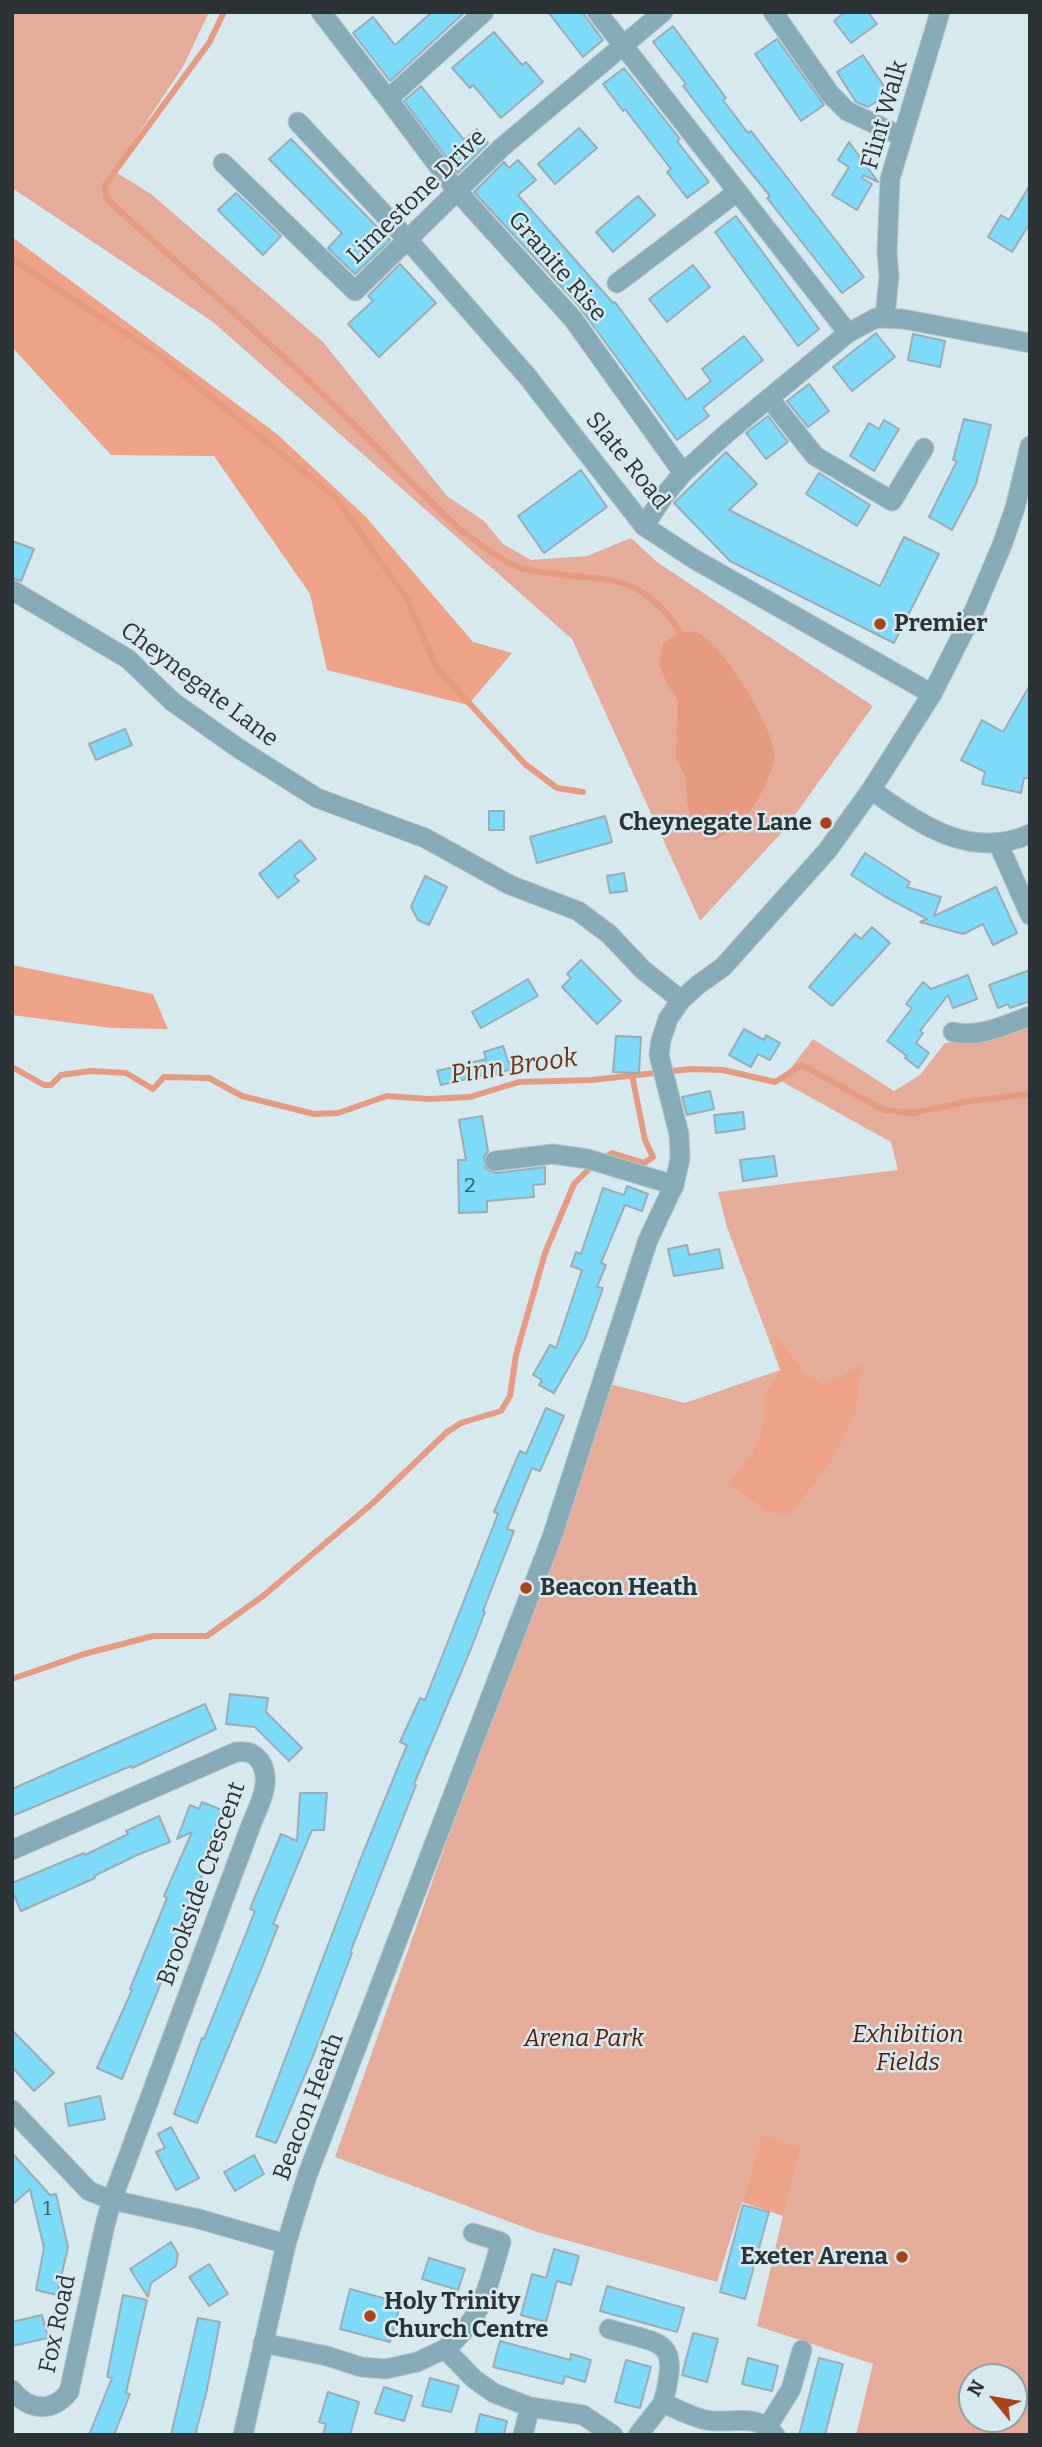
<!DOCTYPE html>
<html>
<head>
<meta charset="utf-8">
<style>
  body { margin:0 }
  #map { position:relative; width:1042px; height:2447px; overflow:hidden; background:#d6e9ef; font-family:Bitter,serif }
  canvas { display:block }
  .frame { position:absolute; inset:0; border:14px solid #2c3336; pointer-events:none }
  .north { position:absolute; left:958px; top:2363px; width:70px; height:70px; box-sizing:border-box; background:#d6e9ef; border:2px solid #92a0a5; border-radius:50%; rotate:300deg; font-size:19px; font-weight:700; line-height:28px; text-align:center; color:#2c3336 }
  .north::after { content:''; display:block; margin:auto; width:24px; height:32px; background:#aa441b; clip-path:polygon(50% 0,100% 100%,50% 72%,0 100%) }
</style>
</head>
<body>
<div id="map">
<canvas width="1042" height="2447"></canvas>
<div class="frame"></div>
<div class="north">N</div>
</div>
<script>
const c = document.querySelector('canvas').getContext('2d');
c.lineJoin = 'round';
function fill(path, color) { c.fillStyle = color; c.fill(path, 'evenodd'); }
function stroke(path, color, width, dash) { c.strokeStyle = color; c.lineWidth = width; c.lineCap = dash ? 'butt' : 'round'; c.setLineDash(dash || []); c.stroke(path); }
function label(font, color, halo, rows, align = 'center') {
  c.font = font + ' Bitter,serif'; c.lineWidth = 5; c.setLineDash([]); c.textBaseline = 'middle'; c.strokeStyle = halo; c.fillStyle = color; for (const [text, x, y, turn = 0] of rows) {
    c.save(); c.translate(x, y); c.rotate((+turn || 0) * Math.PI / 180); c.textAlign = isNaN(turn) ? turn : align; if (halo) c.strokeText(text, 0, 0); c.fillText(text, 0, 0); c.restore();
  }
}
fill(new Path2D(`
  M12,12H209L184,65L114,171L151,194L323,342L447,496L484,521L503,544L531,560L587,556L631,538L657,562L873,706L785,829L700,921L572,639L213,322L12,188Z
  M1030,1027V2435H856L873,2364L757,2326L799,2147L762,2137L717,2282L537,2232L335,2157L447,1840L555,1554L610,1384L685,1403L780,1370L727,1227L718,1192L898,1170L891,1142L781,1081L813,1039L894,1091L920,1075L945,1043L999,1038ZM972,2377H1014V2419H972Z`), '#e5ac99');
fill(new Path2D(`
  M12,237L277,434L366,517L473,642L512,653L468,705L327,670L310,594L214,456L111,455L12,347Z
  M12,965L153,994L168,1029L111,1028L12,1015Z
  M774,1334L808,1377L825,1385L862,1365L855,1415L830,1462L790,1515L767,1511L729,1484L753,1452L763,1428L764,1398L781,1370Z
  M762,2136L800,2147L783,2216L742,2202Z`), '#eea287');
fill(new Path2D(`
  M680,632C685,632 692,631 696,632C720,639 779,734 774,759C770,780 752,815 734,829C729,833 721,836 715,840L696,833L687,804L686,778L676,758L678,700L667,684L659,663L663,643Z`), '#e69b80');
stroke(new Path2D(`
  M224,12L209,43L105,185L106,198C172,260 242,317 307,379C343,413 378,449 413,484C434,504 455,528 480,544C492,552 507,564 521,568C590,586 633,560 680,632
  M12,259L160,356L335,497L407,599L436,667L525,764L557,788L583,792
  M12,1067L44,1085H51L61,1075L91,1071L126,1073L153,1089L164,1077L209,1078L242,1096L314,1114L338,1113L387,1096L429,1099L470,1097L519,1082L592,1080L691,1069L723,1070L775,1082L802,1065L884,1110L913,1113L970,1101L1030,1094
  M602,1159L612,1153L644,1163L653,1157L645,1140L632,1075
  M12,1679L84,1654L153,1636H207L263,1596L374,1502L447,1432L461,1423L501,1411L510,1396L516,1355L545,1253L574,1184L593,1165`), '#e69b80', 6);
const building = new Path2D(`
  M432,12H465L390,81L353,33L373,17L395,45Z
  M548,12H582L603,40L583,57Z
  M845,12H868L877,24L851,43L834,21Z
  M673,26L726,98L723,100L748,133L751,131L864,277L842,293L767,198L770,196L730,147L683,86L686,84L653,42Z
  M494,32L522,65L526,62L543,82L501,118L473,85L470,88L452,68Z
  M777,39L824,105L801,121L755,54Z
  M863,55L889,94L868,107L856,102L837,72Z
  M624,68L680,139L677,141L709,182L687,198L667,172L671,169L625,109L623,111L603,84Z
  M421,86L464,140L477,129L488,143L458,173L404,101Z
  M579,128L597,148L555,184L538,164Z
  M291,139L390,240L355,274L328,248L342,233L269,159Z
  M849,142L878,182L863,175L862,178L872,184L857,210L832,195L849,167L838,160Z
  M518,160L536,180L518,195L613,303L615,302L687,400L711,381L702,369L744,336L763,360L703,408L709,416L677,440L578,305L474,192L504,162L509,168Z
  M1030,185V223L1012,252L988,237L1001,215L1009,220Z
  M236,193L281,236L263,255L218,210Z
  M638,196L655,215L613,252L596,232Z
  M736,216L819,329L798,346L715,232Z
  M400,264L436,303L379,357L348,324L373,301L368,296Z
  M693,265L710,287L667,322L649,299Z
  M876,333L895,357L852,391L833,367Z
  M913,334L945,341L940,367L908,360Z
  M809,384L829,411L808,427L787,401Z
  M768,416L788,442L766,459L746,433Z
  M964,419L991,425L976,484L952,530L929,517L957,461L953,460Z
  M884,420L899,429L874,471L850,456L869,423L879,429Z
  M726,452L757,484L729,510L880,586L904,537L939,554L894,643L730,561L674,503Z
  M581,470L607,507L544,553L518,516Z
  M819,473L870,505L857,526L806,494Z
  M12,541L34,549L21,581L12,578Z
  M1030,685V778H1024L1021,793L982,784L985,772L961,760L982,720L1003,732Z
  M125,729L132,745L96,760L89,744Z
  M489,811H504V830H489Z
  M605,816L612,842L537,863L530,837Z
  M300,840L316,859L294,876L299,881L278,898L259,874Z
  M865,853L910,882L907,887L941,897L934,916L996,887L1017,933L993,945L983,924L963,934L920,922L927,919L884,896L851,875Z
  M624,873L627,891L610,893L607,876Z
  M425,876L447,887L429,925L418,920L411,907Z
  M872,927L890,943L832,1006L809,987L855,934L861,939Z
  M581,960L621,1001L597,1024L562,987L571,978L567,974Z
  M1030,970V1001L1010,1008L1008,1004L998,1008L989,985Z
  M968,975L977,999L953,1008L948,995L920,1031L923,1033L916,1043L929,1053L918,1068L905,1058L907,1056L887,1041L912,1008L906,1004L923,982L931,989Z
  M528,979L538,996L481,1028L472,1012Z
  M744,1029L764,1040L766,1035L780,1043L770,1060L758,1054L751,1067L729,1055Z
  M616,1036L641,1037L639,1073L613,1072Z
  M503,1046L511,1069L491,1076V1073L441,1085L437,1071L486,1059L484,1052Z
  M710,1091L714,1109L687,1115L682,1097Z
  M743,1112L745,1129L716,1133L714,1115Z
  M482,1116L488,1151L484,1157L486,1169L496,1173L545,1167V1184L533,1185L534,1197L487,1201V1212L459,1213L458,1160H466L459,1120Z
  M774,1156L777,1176L743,1181L740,1160Z
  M627,1186L648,1194L642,1211L625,1205L601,1263L606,1265L597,1287L603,1288L585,1339L554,1393L539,1385L542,1380L533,1375L550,1345L556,1348L582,1270L571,1266L576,1252L581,1254L603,1188L624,1195Z
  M687,1245L689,1255L719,1249L723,1268L674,1276L668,1249Z
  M546,1408L564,1416L540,1471L532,1468L507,1529L514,1531L483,1611L485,1612L470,1651L414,1784L416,1785L350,1953H352L313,2056L276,2143L256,2136L359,1863L407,1745L400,1742L420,1698L425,1700L498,1514L494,1512L520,1451L526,1454Z
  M230,1694L268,1698L266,1712L302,1748L289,1761L255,1727L226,1724Z
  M205,1704L216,1729L132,1768L131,1766L12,1816V1789Z
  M300,1793H327L324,1830H312L273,1924L278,1926L262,1967L197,2123L174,2114L202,2038L204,2039L255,1911L250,1909L281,1834L297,1841Z
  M202,1802L222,1810L199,1869L204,1871L185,1915L188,1916L122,2079L97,2068L132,1990L130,1989L167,1898L164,1896L192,1832L177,1839L190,1805L199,1809Z
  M159,1816L170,1842L137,1855L94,1876L95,1878L21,1911L12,1891V1883L84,1853L85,1855L128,1834L126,1831Z
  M12,2030L54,2073L34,2091L12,2067Z
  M100,2096L105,2119L69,2126L65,2104Z
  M171,2127L199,2178L176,2190L156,2152L165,2148L158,2134Z
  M12,2153L50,2195L56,2194L68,2247L57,2295L36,2290L44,2248L30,2189L12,2205Z
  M254,2155L264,2174L235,2191L224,2172Z
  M743,2205L769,2212L745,2299L720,2292Z
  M171,2242L178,2254L176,2266L151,2283L148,2297L130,2269Z
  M554,2249L579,2256L571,2285L557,2281L546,2322L521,2315L532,2274L546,2278Z
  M429,2258L465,2269L458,2290L422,2279Z
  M209,2264L228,2294L209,2306L189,2277Z
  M607,2286L684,2308L677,2332L600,2311Z
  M350,2289L401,2303L390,2342L340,2329Z
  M123,2295L147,2300L126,2393L130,2394L114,2435H89L112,2378L107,2377Z
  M42,2315L48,2338L12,2346V2322Z
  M198,2318L220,2322L206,2394L195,2435H171Z
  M693,2333L718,2339L707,2382L682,2375Z
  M500,2341L570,2360L571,2354L591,2360L585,2382L565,2376L563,2384L493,2367Z
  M748,2358L778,2366L772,2391L742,2384Z
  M819,2358L843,2364L825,2435H799Z
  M626,2360L651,2367L640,2408L615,2402Z
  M430,2378L459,2386L451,2412L422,2406Z
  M384,2387L412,2396L404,2421L375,2413Z
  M328,2392L359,2402L350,2435H323L326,2424L319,2422Z
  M480,2414L507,2421L504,2435H475Z`);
fill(building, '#7ddbf9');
stroke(building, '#9bacb3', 2);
const minor = new Path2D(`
  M321,12L388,99L484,12
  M597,12L848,333
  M773,12L830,94L847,111L892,132
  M388,99L457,191L573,319L683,473
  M298,122L408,240L527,376L644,526L694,559L932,694
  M223,163L355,291L501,148L663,12
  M617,283L737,192
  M885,317L889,276L887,253L890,179L940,12
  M769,398L815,456L892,501L924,448
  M644,526L664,496L683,473L727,433L848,333L876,318L903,319L1030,343
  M12,590L128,659L173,702L238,748L317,798L425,838L510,885L578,911L609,934L643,970L681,1000
  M871,790C919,823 969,861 1030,834
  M998,843L1030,915
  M953,1032C979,1038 1005,1025 1030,1016
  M495,1161L553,1154L588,1159L674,1185
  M12,1850L236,1752C247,1751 253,1752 260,1761C273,1781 259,1805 251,1825L112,2200L105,2225L69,2392C52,2413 29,2411 12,2390
  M12,2110L89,2191L112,2200L199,2219L286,2244
  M609,2329C664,2345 680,2338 663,2403
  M263,2343L327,2356L361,2367L386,2369L417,2362L445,2349L474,2379L494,2393L530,2407L583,2415L613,2435
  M445,2349C483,2319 488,2286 501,2242L473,2233
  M768,2426L791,2389L802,2350
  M523,2435L530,2407
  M638,2435L663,2403C677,2409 692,2417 706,2420C731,2425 756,2411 775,2435`);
const tertiary = new Path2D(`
  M243,2435L286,2244L307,2176L552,1537L648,1240L674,1185L680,1159L679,1134L659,1055L661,1040L668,1019L681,1000L699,984L723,967L827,851L871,790L932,694L974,611L1002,545L1015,508L1030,446`);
stroke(minor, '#b4c5ca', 21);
stroke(tertiary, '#b4c5ca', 21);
stroke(minor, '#86abb7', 19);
stroke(tertiary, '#86abb7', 19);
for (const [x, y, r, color] of [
  [880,624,7,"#aa441b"],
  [826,823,7,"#aa441b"],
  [526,1588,7,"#aa441b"],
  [902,2257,7,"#aa441b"],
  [370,2316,7,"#aa441b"]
]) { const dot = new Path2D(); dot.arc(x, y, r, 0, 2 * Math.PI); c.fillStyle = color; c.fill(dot); stroke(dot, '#d6e9ef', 2.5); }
label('21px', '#405d67', null, [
  ["2",470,1186],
  ["1",47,2209]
]);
label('24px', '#2c3336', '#d6e9ef', [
  ["Flint Walk",885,115,-74],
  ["Limestone Drive",417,197,-44],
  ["Granite Rise",557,267,49],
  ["Slate Road",627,461,51],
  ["Cheynegate Lane",199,685,37],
  ["Brookside Crescent",202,1884,-70],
  ["Beacon Heath",309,2107,-69],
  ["Fox Road",58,2324,-78]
]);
label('bold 24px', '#2c3336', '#d6e9ef', [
  ["Premier",894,624],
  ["Cheynegate Lane",812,823,"right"],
  ["Beacon Heath",540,1588],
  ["Exeter Arena",888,2257,"right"],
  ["Holy Trinity",384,2302],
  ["Church Centre",384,2330]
], 'left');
label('italic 24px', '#5a1800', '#d6e9ef', [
  ["Exhibition",908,2035],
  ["Fields",908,2063],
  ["Arena Park",584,2039]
]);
label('italic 26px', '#743016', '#d6e9ef', [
  ["Pinn Brook",514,1067,-8]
]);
</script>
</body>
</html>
